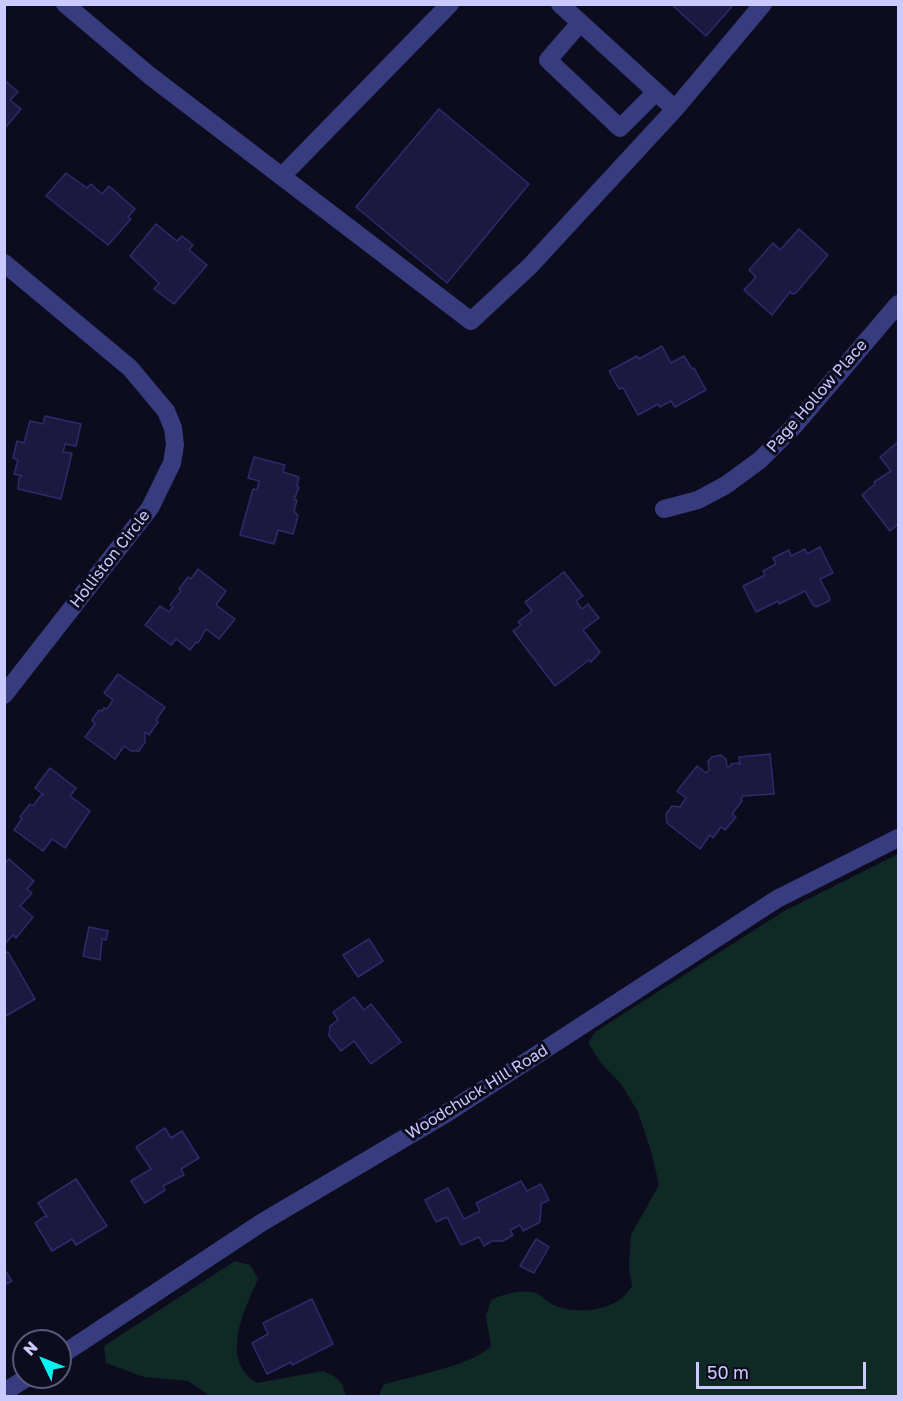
<!DOCTYPE html>
<html>
<head>
<meta charset="utf-8">
<style>
  body { margin:0 }
  #map { position:relative; width:903px; height:1401px; overflow:hidden; background:#0d0c1f; font-family:"Golos Text",sans-serif }
  canvas { display:block }
  .frame { position:absolute; inset:0; border:6px solid #cacaff; pointer-events:none }
  .north { position:absolute; left:12px; top:1329px; width:60px; height:60px; box-sizing:border-box; background:#0d0c1f; border:2px solid #595879; border-radius:50%; rotate:313deg; font-size:16px; font-weight:700; line-height:24px; text-align:center; color:#cacaff }
  .north::after { content:''; display:block; margin:auto; width:21px; height:27px; background:#00f5f2; clip-path:polygon(50% 0,100% 100%,50% 72%,0 100%) }
  .scale { position:absolute; left:696px; top:1362px; width:170px; height:27px; box-sizing:border-box; border:3px solid #cacaff; border-top:0; padding-left:8px; font-size:18px; line-height:21px; white-space:nowrap; color:#cacaff; -webkit-text-stroke:4px #0d0c1f; paint-order:stroke }
</style>
</head>
<body>
<div id="map">
<canvas width="903" height="1401"></canvas>
<div class="frame"></div>
<div class="north">N</div>
<div class="scale">50 m</div>
</div>
<script>
const c = document.querySelector('canvas').getContext('2d');
c.lineJoin = 'round';
function fill(path, color) { c.fillStyle = color; c.fill(path, 'evenodd'); }
function stroke(path, color, width, dash) { c.strokeStyle = color; c.lineWidth = width; c.lineCap = dash ? 'butt' : 'round'; c.setLineDash(dash || []); c.stroke(path); }
function label(font, color, halo, rows, align = 'center') {
  c.font = font + ' "Golos Text",sans-serif'; c.lineWidth = 6; c.setLineDash([]); c.textBaseline = 'middle'; c.strokeStyle = halo; c.fillStyle = color; for (const [text, x, y, turn = 0] of rows) {
    c.save(); c.translate(x, y); c.rotate((+turn || 0) * Math.PI / 180); c.textAlign = isNaN(turn) ? turn : align; if (halo) c.strokeText(text, 0, 0); c.fillText(text, 0, 0); c.restore();
  }
}
fill(new Path2D(`
  M898,854V1396H379L383,1385C410,1376 473,1366 491,1346L486,1316L491,1300C505,1294 516,1290 532,1292C542,1294 547,1303 556,1306C575,1313 602,1312 619,1300C624,1297 628,1291 632,1287L629,1266L631,1235L659,1185L651,1151L638,1112L622,1085L601,1063L588,1043L595,1032L784,911Z
  M235,1261L250,1265L258,1279C244,1311 219,1359 257,1383L323,1371L334,1376L342,1384L346,1396H210L188,1381L144,1377L106,1363L104,1346Z`), '#0f2925');
const building = new Path2D(`
  M671,4H734L706,36Z
  M4,80L18,92L10,100L21,109L4,129Z
  M439,109L529,184L447,283L356,207Z
  M66,173L87,188L91,184L102,194L109,186L135,209L128,217L131,219L108,245L46,196Z
  M156,224L177,241L182,236L193,245L189,250L207,265L174,304L154,289L159,283L130,256Z
  M799,229L828,255L796,293L792,294L790,292L772,315L744,290L756,277L749,270L773,243L780,250Z
  M662,346L671,363L684,356L692,369L694,368L706,390L675,407L671,401L660,407L658,404L638,415L623,388L619,389L609,371L637,356L639,359Z
  M45,416L81,424L76,446L65,444L63,452L72,453L61,499L18,489L19,478L22,476L14,474L18,460L13,458L17,441L24,443L30,421L43,424Z
  M898,442V524L890,531L862,495L875,484L874,482L891,471L880,457Z
  M254,457L285,465L283,472L299,477L297,486L299,487L294,500H297L294,511L298,516L293,534L278,530L274,544L240,535L253,489L257,490L259,481L248,478Z
  M820,547L833,573L820,579L830,598L829,601L816,607L813,605L805,591L779,604L778,601L756,612L743,586L765,575L763,571L776,564L773,558L789,550L791,556L805,549L807,554Z
  M198,569L226,591L216,605L235,619L219,639L206,629L198,643L196,642L190,650L176,639L171,645L145,625L160,606L169,612L173,607L170,605L181,591L179,589L188,577L191,579Z
  M564,572L583,596L576,601L582,609L588,604L599,618L583,630L600,652L591,662L589,660L555,686L513,631L521,625L518,622L532,611L525,602Z
  M118,674L165,707L156,720L158,722L149,735L145,732V742L139,751H131L124,746L115,759L85,737L95,724L92,720L99,710L102,711L104,708L107,709L113,700L104,693Z
  M770,754L774,794L743,796L741,799L742,801L732,814L736,817L725,830L721,827L713,838L710,835L700,849L667,823L666,814L672,806L680,807L686,798L677,791L697,766L706,773L709,770L708,761L712,757L721,755L726,759L727,767L731,766V764L738,763L740,765L739,757Z
  M50,768L76,788L70,796L90,811L65,848L52,839L43,851L14,830L22,819L20,817L30,804L33,806L41,795H44L35,788Z
  M9,859L34,881L27,889L32,893L20,906L33,917L16,938L13,935L4,945V864Z
  M89,927L108,931L106,940L102,939L100,960L83,956Z
  M369,939L383,961L358,977L343,955Z
  M8,952L35,999L4,1017V953Z
  M354,997L364,1010L371,1004L401,1042L371,1064L354,1041L341,1051L329,1036L330,1026L338,1020L333,1012Z
  M165,1128L171,1138L182,1131L199,1158L181,1169L184,1175L163,1186L165,1190L145,1203L131,1181L151,1169L136,1147Z
  M76,1179L107,1226L76,1245L72,1239L52,1251L35,1223L45,1216L48,1218L38,1203Z
  M521,1181L527,1191L541,1184L549,1200L541,1204L540,1222L523,1231L520,1225L510,1230L513,1235L503,1241H492L484,1246L479,1237L461,1245L447,1217L436,1222L425,1200L448,1188L464,1219L480,1211L476,1203Z
  M536,1239L549,1247L534,1273L520,1266Z
  M4,1269L12,1281L4,1285Z
  M312,1299L333,1344L292,1365L291,1362L267,1374L252,1343L268,1334L263,1323Z`);
fill(building, '#1c1840');
stroke(building, '#302a6c', 1.5);
stroke(new Path2D(`
  M65,4L149,75L471,321L530,266L675,109
  M560,4L675,109L763,4
  M580,23L548,60L620,128L656,92
  M282,176L450,4
  M4,263L130,368L166,411L173,428L175,445L172,463L150,508L4,695
  M664,509L698,500L726,485L760,460L795,425L898,304
  M60,1356L261,1223L447,1113L777,899L898,838
  M4,1392L28,1377`), '#373c7e', 18);
label('16px', '#cacaff', '#0d0c1f', [
  ["Page Hollow Place",817,396,-49],
  ["Holliston Circle",110,559,-52],
  ["Woodchuck Hill Road",477,1092,-32]
]);
</script>
</body>
</html>
